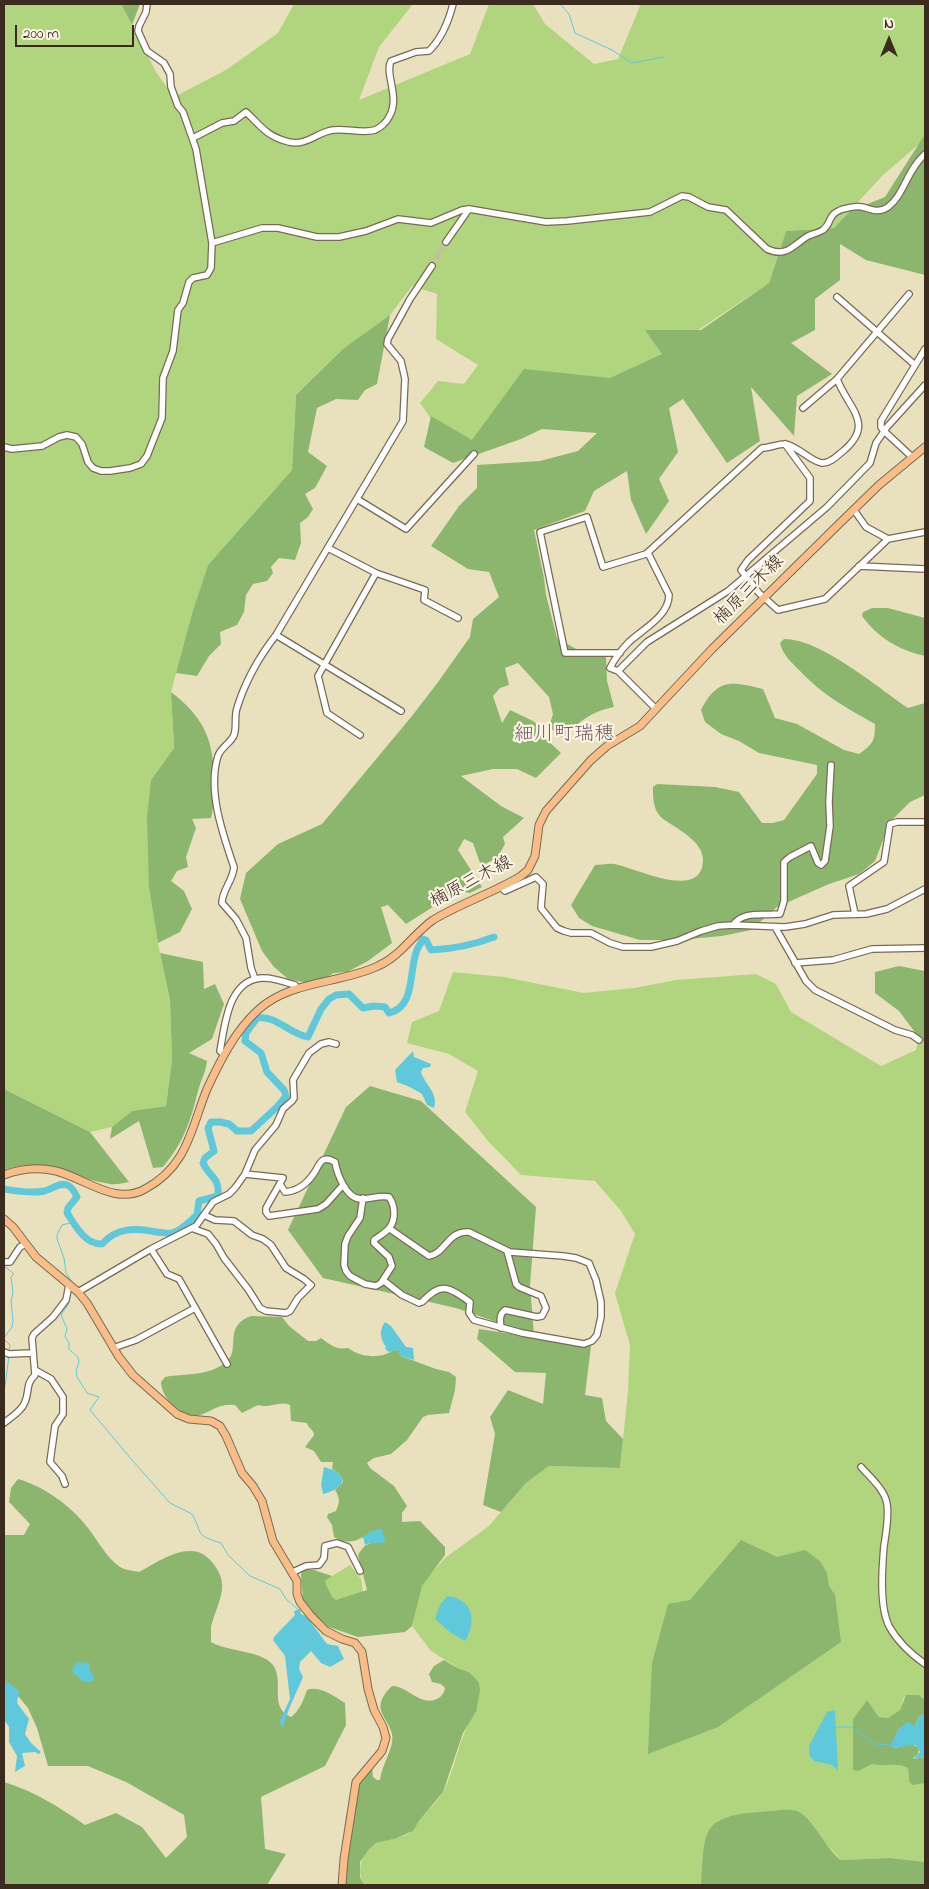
<!DOCTYPE html>
<html>
<head>
<meta charset="utf-8">
<style>
  body { margin:0 }
  #map { position:relative; width:929px; height:1889px; overflow:hidden; background:#e9e1be; font-family:"Indie Flower",sans-serif }
  canvas { display:block }
  .frame { position:absolute; inset:0; border:5px solid #3b2a1e; pointer-events:none }
  .north { position:absolute; left:864px; top:15px; width:50px; height:50px; -webkit-text-stroke:4px #fcf5e5; paint-order:stroke; rotate:0deg; font-size:14px; font-weight:700; line-height:20px; text-align:center; color:#3b2a1e }
  .north::after { content:''; display:block; margin:auto; width:18px; height:22px; background:#3b2a1e; clip-path:polygon(50% 0,100% 100%,50% 72%,0 100%) }
  .scale { position:absolute; left:15px; top:25px; width:119px; height:22px; box-sizing:border-box; border:2px solid #3b2a1e; border-top:0; padding-left:6px; font-size:15px; line-height:18px; white-space:nowrap; color:#3b2a1e; -webkit-text-stroke:4px #fcf5e5; paint-order:stroke }
</style>
</head>
<body>
<div id="map">
<canvas width="929" height="1889"></canvas>
<div class="frame"></div>
<div class="north">N</div>
<div class="scale">200 m</div>
</div>
<script>
const c = document.querySelector('canvas').getContext('2d');
c.lineJoin = 'round';
function fill(path, color) { c.fillStyle = color; c.fill(path, 'evenodd'); }
function stroke(path, color, width, dash) { c.strokeStyle = color; c.lineWidth = width; c.lineCap = dash ? 'butt' : 'round'; c.setLineDash(dash || []); c.stroke(path); }
function label(font, color, halo, rows, align = 'center') {
  c.font = font + ' "Indie Flower","Klee One",sans-serif'; c.lineWidth = 4.5; c.setLineDash([]); c.textBaseline = 'middle'; c.strokeStyle = halo; c.fillStyle = color; for (const [text, x, y, turn = 0] of rows) {
    c.save(); c.translate(x, y); c.rotate((+turn || 0) * Math.PI / 180); c.textAlign = isNaN(turn) ? turn : align; if (halo) c.strokeText(text, 0, 0); c.fillText(text, 0, 0); c.restore();
  }
}
fill(new Path2D(`
  M4,4H121L156,72L174,97L226,70L278,33L294,4H413L379,47L359,100L470,54L489,4H533L545,24L594,64L618,59L640,6L639,4H925V139L883,175L834,228L786,231L769,283L662,354L474,445L446,440L420,403L438,381L464,384L478,365L436,339L437,294L412,286L390,315L344,348L296,395L292,470L208,565L193,610L171,692L174,748L151,780L149,888L158,943L170,1003L172,1060L166,1106L132,1111L112,1127L90,1132L4,1089Z
  M453,972L504,977L584,993L634,988L676,980L756,974L776,984L791,1012L881,1066L916,1050L925,1008V1700L919,1695L904,1697L900,1710L888,1718L879,1717L867,1700L853,1719L859,1771L872,1764C886,1768 894,1761 908,1768L909,1781L925,1783V1862L890,1858L841,1860L818,1835L806,1817L779,1810L751,1813L720,1820L709,1830L705,1843L701,1885H364C356,1871 361,1850 377,1843C388,1838 405,1839 413,1830C416,1827 417,1823 420,1820C427,1811 439,1800 444,1790C457,1764 458,1737 476,1712L469,1672L457,1668L447,1661L431,1651L412,1626L420,1589L427,1578L445,1558L489,1526L526,1483L549,1466L620,1468L628,1391L630,1345L615,1293L635,1234L621,1211L595,1181L521,1175L489,1142L465,1112L478,1071L449,1054L407,1043L412,1022L439,1011Z
  M350,1565L361,1579L363,1592L336,1601C334,1599 326,1585 324,1581Z`), '#b1d57e');
fill(new Path2D(`
  M121,4H140L132,25Z
  M925,134V275L866,260L840,244V280L815,299V330L791,343L832,374L797,396L794,436L751,387L760,441L727,463L683,399L669,408L678,452L659,479L669,501L646,534L631,500L627,471L594,491L585,511L534,530L544,578L546,595L557,638L590,657H606L607,681L614,707C590,712 580,721 563,738L549,727L553,714L549,697L518,663L505,668L509,685L500,688L493,696L502,723L510,710L533,721L542,728L546,739L561,753L536,778L517,769H493L461,776L501,806L524,818L503,837L505,844L497,858L481,866L473,843L464,839L458,850L482,887L470,893L458,891L406,924L388,905L381,907L392,943L368,961L347,972L334,973L323,979L307,983L288,979L274,967L262,951L240,899L246,873L278,844L322,824L412,716L438,682L470,637L473,619L499,597L489,572L468,569L431,546L459,506L477,488V465L540,461L578,451L597,433L542,429L521,439L453,463L424,447L431,416L472,440L524,369L610,378L662,354L645,330H701L769,283L786,231L834,228L850,211L885,197Z
  M390,315L377,384L365,390L358,400L336,399L317,408L308,452L327,466L315,488L305,494L313,509L308,517L300,523L301,543L295,560L279,558L271,567L273,573L267,581L253,584L246,595L244,612L237,625L220,632L221,644L209,656L197,676L176,673L193,610L208,565L292,470L296,395L344,348Z
  M872,608H888L925,618V656C899,650 878,638 862,616L863,612Z
  M784,639C821,639 877,687 908,708L925,703V795L910,802L890,822L875,861L859,874L829,884L777,907L751,930L722,936L678,940H640L592,926L579,918L571,905L595,865C601,865 608,863 614,864C634,867 701,902 703,861C704,844 682,831 669,823C667,821 662,819 660,816C653,809 653,796 653,787L657,784L715,787L739,792L762,823H773L784,820L817,774V765L759,753L739,741L721,734L705,722L701,710C717,678 732,681 763,689L775,718L797,724L844,750L859,754C873,744 875,741 875,724C845,707 824,696 800,671C791,662 783,655 780,643Z
  M171,692C205,718 214,741 214,783C214,795 214,807 211,818L192,819L196,828L186,857L188,867L177,871L171,881L184,891L192,909L180,932L158,943L149,888L147,817L151,780L174,748Z
  M160,953L203,962L204,989L215,984L224,1004L212,1039L189,1053L207,1061C206,1072 201,1080 198,1091C190,1122 184,1142 163,1167L153,1168L139,1121L110,1139L112,1127L132,1111L166,1106L172,1060L170,1001Z
  M899,966L925,971V1042L917,1035L899,1011L875,993V972Z
  M370,1086L421,1101L536,1207L530,1285L534,1335L456,1308L323,1278L288,1230L346,1107Z
  M4,1089L90,1132L129,1182C123,1183 116,1185 110,1184C74,1179 40,1156 4,1170Z
  M251,1316L282,1317L289,1326L308,1341H316L321,1338C331,1345 336,1350 348,1348C357,1355 371,1358 383,1355C388,1354 392,1350 398,1350L401,1356L436,1369L449,1372L456,1377L455,1390L449,1413L428,1415L423,1417L407,1440L391,1454L374,1458L367,1463L370,1468L394,1486L407,1506L402,1513V1522L420,1521L445,1547V1555L422,1586L412,1626L405,1632L358,1637L329,1627L314,1614L303,1600L301,1575L302,1572L305,1570H314L332,1576L325,1581C326,1585 333,1599 336,1600L367,1590L358,1555C364,1546 367,1542 378,1543L363,1537C353,1543 344,1543 334,1537L332,1525L327,1517L328,1514L336,1511C340,1502 340,1498 335,1490L343,1482V1479L336,1471L332,1469L333,1462H321L314,1451L305,1447L314,1435C314,1430 308,1428 307,1423L291,1421L290,1405C279,1400 269,1409 258,1405L242,1413L235,1405C207,1401 202,1432 171,1403C166,1399 161,1389 161,1382L165,1377C185,1373 211,1377 228,1360C240,1348 223,1326 251,1316Z
  M479,1329L591,1346L585,1395L602,1398L606,1421L623,1439L620,1468L549,1466L526,1483L501,1512L483,1505L495,1434L490,1417L508,1390L543,1404L546,1373L515,1372L477,1339Z
  M18,1479C45,1487 70,1505 88,1528C98,1541 107,1558 120,1567C125,1570 134,1571 139,1572C160,1561 192,1537 212,1562C219,1571 223,1578 222,1590C220,1603 214,1614 211,1627C211,1632 211,1638 211,1642C228,1652 261,1650 273,1665C285,1682 268,1707 291,1717C300,1710 303,1701 307,1690C320,1685 335,1697 345,1703L346,1725L325,1766L261,1797L265,1849L286,1854L267,1885H4V1782C34,1791 59,1807 85,1825L116,1813L142,1827L166,1858L187,1837L184,1815L126,1782L88,1766H48L37,1728L28,1708L4,1679V1535H24L30,1524L9,1502L11,1488Z
  M741,1540L777,1557L805,1550L820,1561L827,1573L829,1586L835,1595L841,1642L718,1727L648,1754L652,1663L668,1604L690,1600Z
  M444,1660L457,1668L469,1672L479,1683L480,1691L476,1712L463,1733L443,1792L419,1821L413,1831L397,1838L376,1843L369,1849L360,1862V1877L364,1885H345L358,1783L372,1767L373,1777L377,1780H380C382,1766 389,1756 392,1743C397,1720 364,1713 392,1686C404,1686 413,1697 424,1700C434,1703 444,1697 445,1688L441,1684L432,1682L429,1674L434,1666Z
  M906,1695H919L925,1700V1720L922,1715L918,1718L915,1726H912L908,1723L898,1730L892,1744L895,1748C904,1746 912,1742 919,1748L918,1754L913,1758L914,1759L925,1757V1783L912,1785L909,1781L908,1768C894,1761 886,1768 872,1764L859,1771L853,1770V1719L867,1700L879,1717L888,1718L900,1710Z
  M779,1810C785,1810 793,1809 799,1812C812,1818 827,1850 841,1860L890,1858L925,1862V1885H701C702,1871 702,1842 709,1830C721,1811 759,1813 779,1810Z`), '#8cb66d');
fill(new Path2D(`
  M413,1051L414,1057L431,1064L430,1067L423,1068L421,1072C425,1085 439,1093 434,1108L427,1105L422,1094C416,1090 404,1084 397,1082L395,1070Z
  M385,1322L391,1326L406,1347L413,1348L414,1360L401,1356L398,1350L389,1352L385,1349L386,1347C380,1339 379,1330 385,1322Z
  M324,1467L336,1471L343,1479C341,1488 331,1492 323,1494L321,1485Z
  M381,1528L386,1542C379,1544 372,1541 365,1545L363,1537L370,1532Z
  M447,1596C474,1599 477,1622 465,1641L451,1633L435,1619L440,1605Z
  M300,1609L301,1614L306,1616L327,1644L338,1646L344,1659L330,1667L321,1663L311,1651L300,1662L299,1669L303,1677L289,1709L283,1727L279,1723L290,1699L285,1656L273,1640L274,1637L295,1615L294,1611Z
  M77,1662L90,1663V1670L95,1678L92,1681L84,1682L71,1671Z
  M4,1679L19,1691L17,1703L29,1719L25,1734L31,1743L41,1752L39,1754L35,1752L22,1753L25,1766L15,1772L17,1756L9,1742V1727L4,1720Z
  M835,1710L838,1770L832,1765L814,1761L809,1755V1746L827,1712Z
  M922,1715L925,1720V1757L913,1759L920,1752L916,1745C907,1744 897,1750 890,1746L898,1730L907,1722L915,1726L918,1718Z`), '#5fc8da');
stroke(new Path2D(`
  M560,4L569,14L575,33L612,50L632,63L664,57
  M4,1266L14,1274L11,1277L13,1293L11,1300L13,1321L12,1327L4,1338
  M72,1282L66,1273L64,1258L57,1239V1235L62,1225L74,1222
  M71,1291L68,1305L61,1315L67,1329L65,1336L69,1343V1349C78,1358 82,1357 76,1370L77,1377L87,1393L99,1397L90,1410L132,1460L170,1503L192,1514C204,1535 193,1534 221,1543L228,1555L250,1576L280,1589L286,1599L299,1610
  M4,1339L10,1345L9,1352
  M4,1393L9,1356
  M835,1727H852L875,1744L892,1745`), '#5fc8da', 1);
stroke(new Path2D(`
  M4,1189C16,1191 32,1194 44,1191C51,1190 59,1182 67,1185C73,1187 74,1192 77,1197L68,1208L67,1213C76,1226 84,1244 102,1244C117,1227 136,1228 156,1232C161,1232 167,1234 172,1233C181,1231 190,1221 197,1215L199,1201L218,1196C220,1177 209,1177 203,1163L205,1158L214,1151L208,1128L211,1122H220L229,1124L237,1131H251L277,1107L286,1096L284,1090L267,1072L261,1053L245,1041L246,1033L257,1018C277,1015 289,1034 308,1037L321,1009L329,999L336,995L349,994L363,1008L374,1006L385,1007L389,1013C415,1007 409,973 416,953C417,948 421,943 423,939L426,940L431,950C454,949 473,945 494,937`), '#5fc8da', 7);
stroke(new Path2D(`
  M432,266L446,242`), '#c6bc9e', 5.5, [5.5, 3]);
const minor = new Path2D(`
  M193,138L222,123L234,121L246,112C262,127 266,136 289,142C307,146 317,132 333,130C347,128 362,134 375,130C380,128 387,122 389,117C401,97 384,74 391,61L416,52L429,51C441,39 449,20 453,4
  M446,242L469,209
  M212,243L262,228H278L317,237H339L366,231L398,219L431,223L462,210L469,209L546,222L567,221L650,212L682,196L689,197L708,207L726,210L767,249C787,258 793,245 808,236C813,234 818,233 823,230C833,222 826,215 843,209C849,208 856,205 862,207C872,209 878,214 888,207C904,195 907,170 925,154
  M837,297L915,365
  M803,408L837,379L909,294
  M785,444L810,478V501L748,560L741,570L759,593L778,610L825,599L888,539L925,532
  M4,447L12,449L42,446L59,437L67,435L76,437L82,444L88,462L93,468L101,471H110L130,468L141,464L147,456L162,418L163,378L173,351L178,310L183,303L189,282L193,278L207,275L211,268L212,243L196,149L183,112L178,106L171,87L170,74L164,63L147,51L138,31L139,26L146,12L147,4
  M912,457L884,431L881,427V421L925,349
  M357,499L406,529L474,454
  M854,510L866,527L888,539
  M328,548L376,573L425,590L424,600L458,618
  M648,553L669,595C669,616 643,629 629,642C621,650 615,658 610,668L618,671L656,709
  M859,566L925,569
  M276,635L401,711
  M620,653H565L540,532L587,517L603,567L646,554L762,448C769,448 778,444 785,444C798,446 811,462 822,463C829,464 837,456 842,452C876,424 849,410 837,379
  M618,671L647,642L728,591L827,507L870,463L876,443L887,427L925,385
  M360,735L327,713L318,676L376,573
  M501,887L505,891L536,877L543,884L541,908L557,928L564,931L571,933H591L610,943L623,947H651L677,941L701,931L718,926L733,925L785,927L805,924L833,915L866,914L887,909L925,889
  M855,914L849,886L884,862L890,824L897,822H925
  M733,925C744,910 763,916 780,914L784,901V862L790,857L811,846L818,863L821,865L825,861L830,826L829,802L831,765
  M775,927L806,981L815,990L895,1030L912,1035L919,1040
  M795,963L833,960L872,949L925,948
  M255,979L251,968L246,938L236,919L222,903C222,890 233,881 234,867C223,835 207,790 218,756C221,747 231,743 234,735C237,727 234,717 237,708C245,682 259,657 276,635L403,421L405,379L401,361L387,344L388,339L410,299L432,266
  M224,1054L220,1051C225,1025 228,978 264,978C274,978 285,982 295,985L297,989
  M245,1174L283,1178L266,1208V1212L269,1216L318,1209L326,1204L343,1185
  M280,1184L285,1192C299,1191 309,1182 316,1170C318,1166 320,1162 323,1160C327,1158 331,1160 335,1162C337,1173 346,1199 361,1199C371,1199 379,1195 389,1197C395,1205 396,1219 390,1227C387,1232 379,1236 374,1240V1243L389,1257L392,1266L381,1283L376,1286L365,1284L350,1276L346,1271L344,1265L345,1244L348,1236L360,1218L363,1198
  M194,1229L208,1234L216,1244L224,1258L248,1289L260,1308L266,1311L286,1313L290,1311L298,1298L311,1285L304,1279L286,1268L271,1245L263,1239L252,1235L234,1221L215,1220L204,1215
  M151,1249L167,1274L179,1279L227,1364
  M4,1262H10L20,1247L26,1244
  M383,1280L402,1295L419,1303L422,1302C441,1282 447,1286 470,1302L469,1313L474,1320L522,1333L584,1344L592,1341L597,1335L601,1317V1302L596,1280L589,1263L576,1258L563,1256L510,1252L469,1232C448,1230 445,1254 429,1256L390,1229
  M78,1292L151,1249L196,1226L213,1202L229,1194L235,1188L245,1174L255,1150L276,1125L283,1109L292,1101L294,1098L293,1080L309,1053L321,1044L329,1042L336,1044
  M501,1328C500,1321 499,1314 505,1310L537,1317L542,1316L546,1308L541,1296L519,1287L516,1284L507,1251
  M113,1348L136,1340L195,1308
  M4,1352L9,1354L32,1353
  M35,1370L51,1379L63,1397V1414L55,1426L50,1462L62,1476L65,1484
  M4,1423C11,1417 22,1411 25,1402C30,1390 25,1385 35,1375L32,1338L34,1334L53,1317L66,1300L69,1285
  M861,1467C870,1477 885,1490 887,1504C889,1517 886,1533 884,1546C882,1568 879,1606 889,1626C897,1641 911,1654 925,1664
  M293,1572L306,1566L319,1565L324,1558L325,1546L337,1543L348,1547L360,1571`);
const major = new Path2D(`
  M4,1175C20,1169 38,1167 56,1171C85,1178 115,1206 145,1189C188,1166 191,1128 207,1089C220,1061 235,1031 258,1010C291,980 340,984 378,966C401,956 413,934 433,920C461,903 493,893 521,876L528,870L535,856L539,825L546,811L591,760L607,746L640,726L712,649L840,523L879,485L925,447
  M4,1219L13,1227L36,1257L78,1292L87,1303L119,1357L133,1375L177,1414L189,1419L211,1421L220,1426L226,1436L242,1473L253,1486L262,1501L273,1541L297,1581V1594L300,1602L311,1616L326,1631L342,1639L355,1643L362,1652L368,1689L374,1710L383,1727L386,1738L382,1751L356,1782L344,1859L342,1885`);
stroke(minor, '#786a56', 8);
stroke(major, '#786a56', 9);
stroke(minor, '#fff', 5.5);
stroke(major, '#f8bd89', 7);
label('18px', '#3b2a1e', '#fcf5e5', [
  ["楠原三木線",750,591,-45],
  ["楠原三木線",472,883,-28]
]);
label('20px', '#6f5b64', '#fcf5e5', [
  ["細川町瑞穂",564,736]
]);
</script>
</body>
</html>
